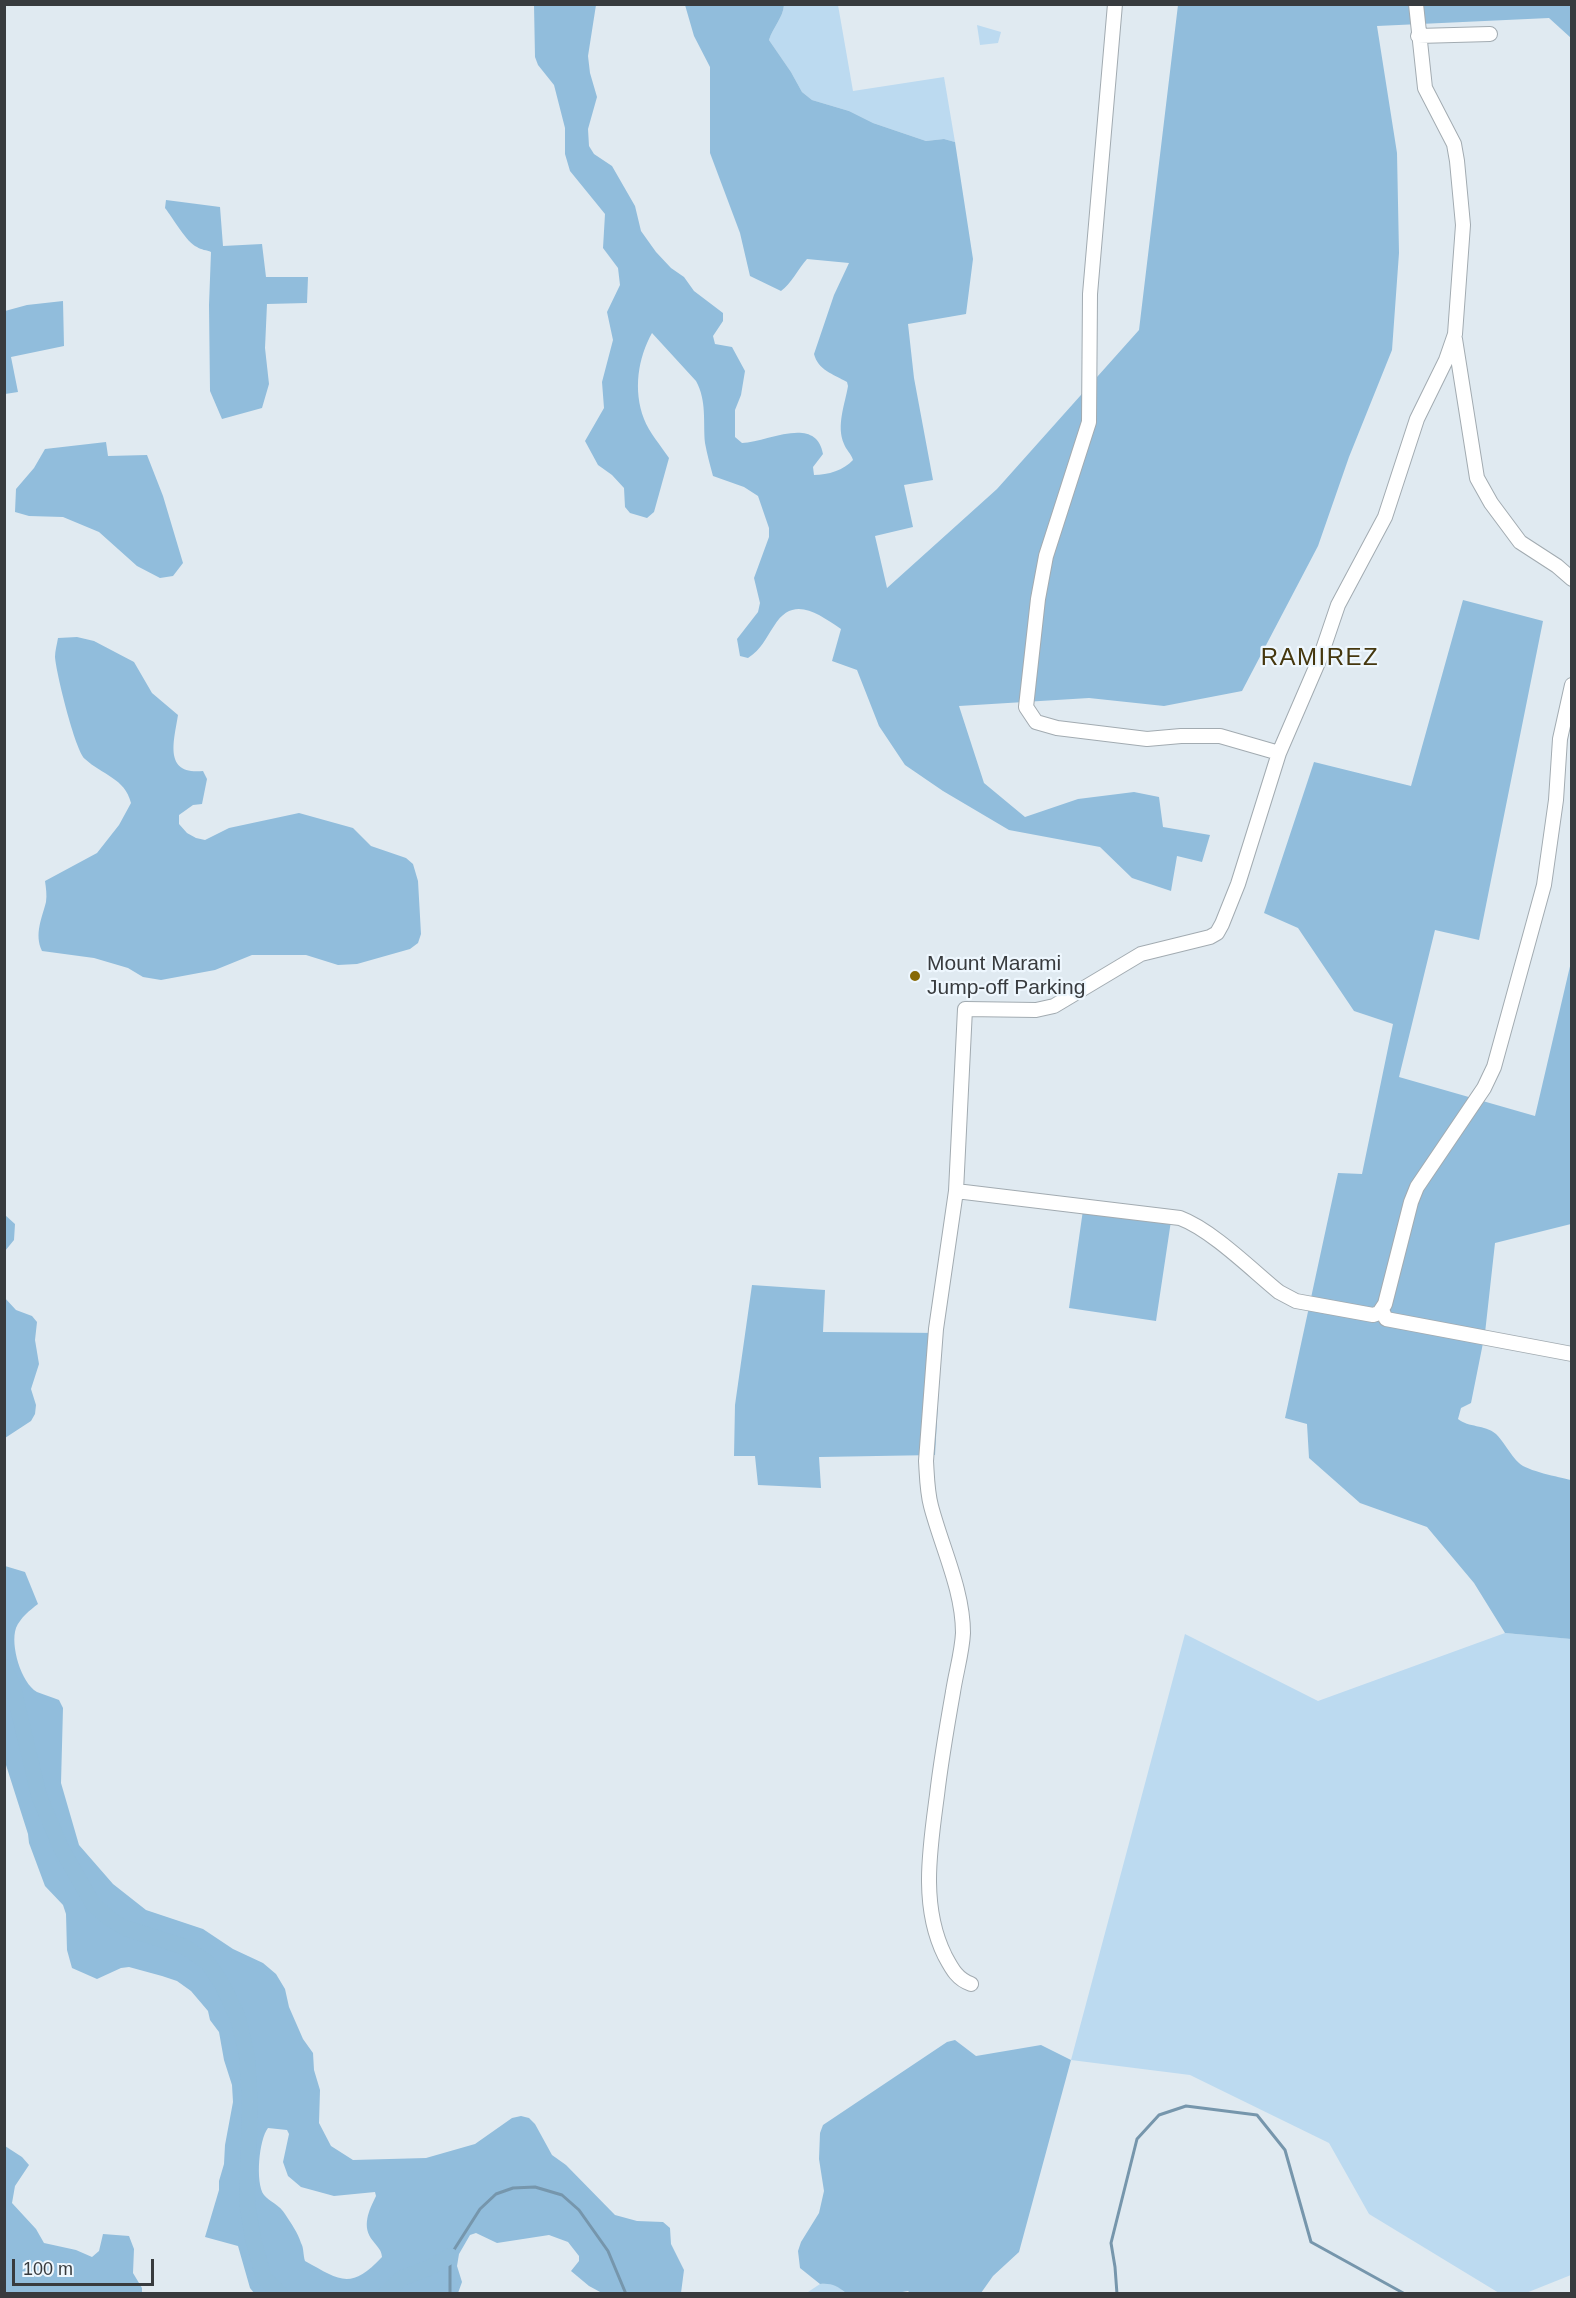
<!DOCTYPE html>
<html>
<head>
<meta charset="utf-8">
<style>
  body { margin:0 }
  #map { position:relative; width:1576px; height:2298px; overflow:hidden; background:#e0eaf1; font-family:Helvetica,sans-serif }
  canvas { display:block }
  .frame { position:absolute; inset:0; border:6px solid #383b3e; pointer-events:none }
  .scale { position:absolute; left:12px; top:2259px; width:142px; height:27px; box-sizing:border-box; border:3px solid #383b3e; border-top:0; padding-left:8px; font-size:18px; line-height:21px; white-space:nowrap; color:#383b3e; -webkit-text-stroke:4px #eef7fe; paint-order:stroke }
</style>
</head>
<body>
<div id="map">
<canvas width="1576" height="2298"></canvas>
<div class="frame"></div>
<div class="scale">100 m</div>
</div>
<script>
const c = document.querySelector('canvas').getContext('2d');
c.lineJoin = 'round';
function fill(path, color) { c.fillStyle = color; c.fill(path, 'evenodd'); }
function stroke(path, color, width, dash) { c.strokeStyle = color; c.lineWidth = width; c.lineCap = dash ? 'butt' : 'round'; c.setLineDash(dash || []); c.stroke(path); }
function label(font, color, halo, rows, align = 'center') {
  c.font = font + ' Helvetica,sans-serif'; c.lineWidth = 4.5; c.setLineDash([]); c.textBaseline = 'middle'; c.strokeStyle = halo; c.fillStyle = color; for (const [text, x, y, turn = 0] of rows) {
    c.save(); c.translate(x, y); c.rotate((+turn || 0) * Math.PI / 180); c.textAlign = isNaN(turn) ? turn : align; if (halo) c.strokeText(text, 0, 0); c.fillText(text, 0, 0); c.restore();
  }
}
fill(new Path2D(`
  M784,5H838L853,91L944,77L955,142L944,139L926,141L873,123L849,111L812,100L802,92L791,72L769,40C773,27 783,18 784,5Z
  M977,25L1001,32L998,43L980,45Z
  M1505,1633L1572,1639L1571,2275L1526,2293H1499L1369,2214L1329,2143L1190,2075L1071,2060L1185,1634L1318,1701Z
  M829,2283L837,2286L846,2293L805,2294L820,2284Z`), '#bcdaf0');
fill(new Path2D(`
  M534,5H596L588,56L590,73L597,97L588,129L589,146L594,154L612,166L635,206L641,231L656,252L671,268L684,277L694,291L723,313V321L713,336L715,344L732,347L745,371L741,395L735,410V437L742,443C766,443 816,414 823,454L813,467L814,475C828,475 844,470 853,460C851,453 846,450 844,444C836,426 845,404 848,386L847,382C833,374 818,370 814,354L834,295L849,263L807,259C798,269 791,284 781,291L750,276L740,233L710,153V67L694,36L685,5H784C783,18 773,27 769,40L791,72L802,92L812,100L849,111L873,123L926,141L944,139L955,142L973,259L966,314L908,324L914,378L933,480L904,485L913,527L875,536L887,588L997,489L1139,330L1178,5H1571V38L1549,18L1377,26L1397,153L1399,253L1392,350L1349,457L1318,546L1242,691L1164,706L1089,698L959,706L984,783L1025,817L1078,799L1134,792L1159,797L1163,827L1210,835L1202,862L1177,856L1171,891L1132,878L1100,847L1009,830L943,791L905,765L879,726L857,670L832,661L841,629C817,613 793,595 774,626C765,639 762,649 748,658L740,656L737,639L758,612L760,603L754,578L769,537V528L758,496L744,487L713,476C710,465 707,454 705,443C703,422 707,401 696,381L652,333C638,358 633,390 644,419C649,432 661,446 669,458L654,512L647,518L630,513L625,507L624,488L612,475L598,465L585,441L604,408L602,382L613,340L607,312L620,285L618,268L603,248L605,214L570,171L565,154V128L554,85L538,65L535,57Z
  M166,200L220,207L223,246L262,244L266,277H308L307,303L267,304L265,348L269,384L262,408L222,419L210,391L209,305L211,252C207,250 201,250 197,247C187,243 173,218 165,208Z
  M63,301L64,346L11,357L18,392L5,394V311L27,305Z
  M106,442L108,456L147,455L163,496L183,563L173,576L160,578L137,566L99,532L63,517L29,516L15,512L16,489L34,468L45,449Z
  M1463,600L1543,621L1479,940L1435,930L1399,1077L1535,1116L1571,962V1224L1495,1243L1485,1333L1471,1403L1461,1408L1458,1419C1469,1428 1484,1424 1496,1434C1502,1439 1511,1456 1519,1463C1527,1471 1559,1477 1571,1480V1639L1505,1633L1474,1583L1427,1527L1360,1503L1309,1458L1307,1424L1285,1418L1338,1173L1362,1174L1393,1024L1354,1011L1298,928L1264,913L1314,762L1411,786Z
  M77,637L94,641L134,662L152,693L178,715C174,741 163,775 203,771L207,779L202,804L193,805L179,815V824L187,833L196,838L205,840L229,828L299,813L353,828L371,846L406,858L413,864L418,881L421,934L418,943L410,949L357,964L338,965L306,955H252L215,970L161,980L143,977L128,968L94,958L42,951C34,934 42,918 46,902C47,895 46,888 45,881L97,853L119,825L131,803C125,778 102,775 85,759C75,750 56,672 55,657C55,651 57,644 58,638Z
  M1083,1210L1171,1221L1156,1321L1069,1308Z
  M5,1215L15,1224L14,1240L5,1251Z
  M752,1285L825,1290L823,1332L942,1333L935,1455L819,1457L821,1488L758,1485L755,1456H734L735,1405Z
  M4,1297L16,1310L32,1316L37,1322L35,1340L39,1364L31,1389L36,1405L35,1414L31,1421L5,1438Z
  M5,1566L25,1572L38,1604C30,1610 20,1618 16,1628C10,1645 21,1683 37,1692C44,1695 52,1697 59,1700L63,1708L61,1783L79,1845L113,1884L146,1910L203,1929L233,1949L263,1963L276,1974L285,1989L289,2007L303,2039L313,2053L314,2070L320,2090L319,2123L331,2146L353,2160L426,2158L475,2144L512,2118L521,2116L529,2118L535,2124L552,2155L566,2165L615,2215L637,2221L663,2222L670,2228L671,2244L684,2270L681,2293H602L589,2286L571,2271L579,2261V2256L568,2242L549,2235L497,2243L476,2233L470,2235L459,2254L457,2266L462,2282L458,2293H254L250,2288L238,2246L205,2237L219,2190V2181L224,2164L225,2145L233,2102L232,2085L224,2060L219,2032L210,2020L208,2011L191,1991L177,1981L162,1976L129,1967L121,1968L97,1979L72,1968L67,1950L66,1914L63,1905L45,1886L29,1843L28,1834L6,1765L5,1764ZM268,2128L287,2130L289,2134L283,2162L288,2176L301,2187L334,2196L375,2192L376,2196C369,2210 361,2227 373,2241C378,2248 381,2249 382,2257C350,2291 340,2280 305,2261C303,2255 304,2248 301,2243C298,2233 291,2223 285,2214C280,2205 270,2202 264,2195C255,2183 259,2139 268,2128Z
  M955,2040L976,2056L1041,2045L1071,2060L1019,2252L993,2276L981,2293L911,2294L908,2291L891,2294L846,2293C837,2286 832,2283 820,2284L800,2268L798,2251L801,2242L819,2213L824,2191L819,2159L820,2133L823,2125L947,2042Z
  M5,2146L22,2157L29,2165L15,2186L12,2203L36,2229L44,2243L76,2250L92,2257L99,2251L103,2234L129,2236L134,2249L133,2273L142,2288V2293H5Z`), '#91bddc');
stroke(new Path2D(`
  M450,2294V2256L480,2209L496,2194L513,2188L535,2187L562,2195L579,2210L608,2251L626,2294
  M1117,2294L1115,2267L1111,2243L1137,2139L1159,2115L1186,2106L1257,2115L1285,2150L1311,2242L1405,2294`), '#7696ac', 3);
stroke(new Path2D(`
  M4,1667L12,1683L39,1796L61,1848L93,1904L110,1919L125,1928L185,1947L208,1963L222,1984L238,2018L247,2056L250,2104L247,2203L253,2239L264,2278L281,2294
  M385,2294L402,2278L429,2268L450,2256`), '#91bddb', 16);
const minor = new Path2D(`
  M1115,4L1090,294L1089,422L1046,556L1038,599L1026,707L1036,722L1057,728L1147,739L1181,736H1220L1279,753
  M1418,36L1490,34
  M1455,339L1477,478L1491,503L1520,542L1557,566L1572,579
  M956,1191L1180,1218C1212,1230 1252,1270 1279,1292L1296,1301L1373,1315L1379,1313L1385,1304L1411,1202L1417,1187L1484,1088L1494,1067L1544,885L1556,800L1560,739L1572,685
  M1382,1310L1386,1319L1572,1354
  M971,1984C957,1979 952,1969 945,1956C920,1906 930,1848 937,1795C941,1760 947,1726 953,1692C956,1672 962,1653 963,1633C963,1590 942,1548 931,1506C927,1491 927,1476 926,1461L936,1329L956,1191L965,1009L1036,1010L1054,1006L1141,954L1210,937L1217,933L1222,924L1238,884L1279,753L1320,658L1338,605L1385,517L1417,419L1446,360L1455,334L1463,225L1457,161L1454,144L1425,88L1416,4`);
stroke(minor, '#a2abb1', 16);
stroke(minor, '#fff', 14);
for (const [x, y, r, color] of [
  [915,976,6,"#876905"]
]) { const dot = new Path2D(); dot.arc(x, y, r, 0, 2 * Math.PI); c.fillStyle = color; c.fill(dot); stroke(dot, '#eef7fe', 2); }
label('21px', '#383b3e', '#eef7fe', [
  ["Mount Marami",927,964],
  ["Jump-off Parking",927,988]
], 'left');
c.letterSpacing = '1.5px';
label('24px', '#45370e', '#eef7fe', [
  ["RAMIREZ",1320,658]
]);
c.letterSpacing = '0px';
</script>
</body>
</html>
